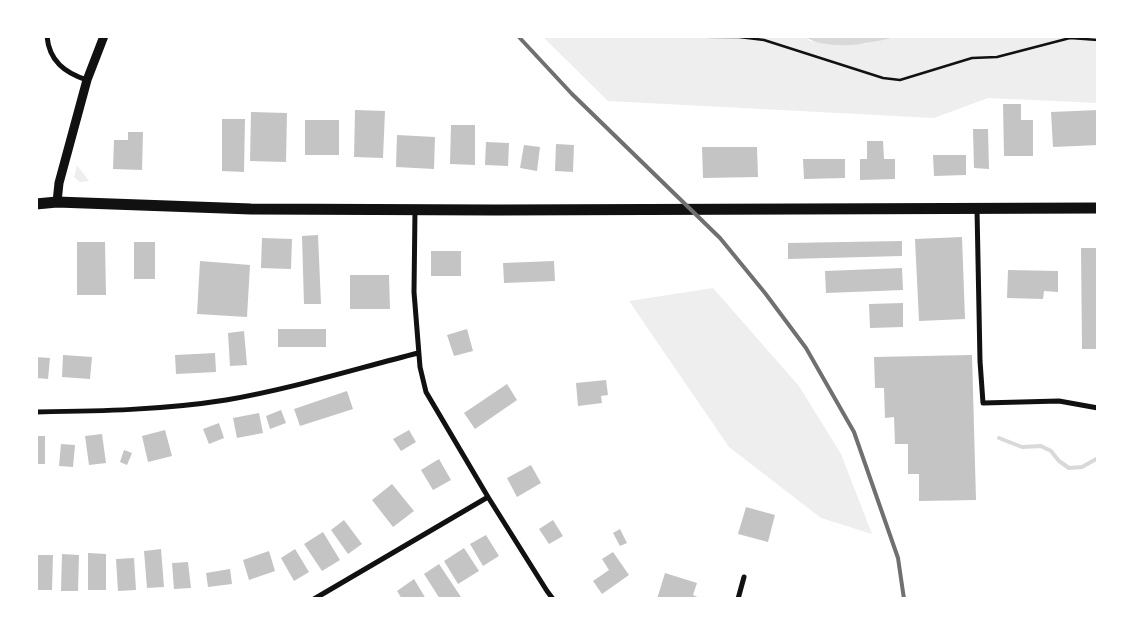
<!DOCTYPE html>
<html>
<head>
<meta charset="utf-8">
<style>
  body { margin:0 }
  #map { position:relative; width:1134px; height:635px; overflow:hidden; background:#fff; font-family:Lato,sans-serif }
  canvas { display:block }
  .frame { position:absolute; inset:0; border:38px solid #fff; pointer-events:none }
</style>
</head>
<body>
<div id="map">
<canvas width="1134" height="635"></canvas>
<div class="frame"></div>
</div>
<script>
const c = document.querySelector('canvas').getContext('2d');
c.lineJoin = 'round';
function fill(path, color) { c.fillStyle = color; c.fill(path, 'evenodd'); }
function stroke(path, color, width, dash) { c.strokeStyle = color; c.lineWidth = width; c.lineCap = dash ? 'butt' : 'round'; c.setLineDash(dash || []); c.stroke(path); }
fill(new Path2D(`
  M542,36H802L810,41L865,44L899,36H1098V103L988,98L934,118L608,101Z
  M77,165L89,181L80,182L74,177Z
  M713,288L799,386L841,454L872,534L821,518L729,447L629,301Z`), '#eee');
fill(new Path2D(`
  M802,36H899C868,44 832,52 802,36Z`), '#d9d9d9');
stroke(new Path2D(`
  M999,438L1022,447L1041,446L1051,451L1059,461L1069,468L1082,467L1098,458`), '#d9d9d9', 4);
fill(new Path2D(`
  M1003,104H1021V120H1033V156H1004Z
  M355,110L385,111L383,158L354,157Z
  M1098,110V145L1053,147L1051,112Z
  M251,112L287,113L286,162L250,161Z
  M222,119H245L244,172L222,171Z
  M305,120H339V155H305Z
  M451,125H475V165L450,164Z
  M973,129H988L989,169L974,168Z
  M128,132H143L142,170L113,169L114,140H128Z
  M397,135L435,137L434,169L396,167Z
  M867,141H883L884,159H895V179L860,180V159H867Z
  M486,142L509,143L508,166L485,165Z
  M556,144L574,145L573,172L555,171Z
  M524,145L540,147L537,171L520,168Z
  M702,147H757L758,177L703,178Z
  M933,155H966V175L934,176Z
  M803,159H845V178L804,179Z
  M318,235L321,304H304L302,236Z
  M962,237L965,319L919,321L915,239Z
  M262,238L292,239L291,269L261,268Z
  M902,241V256L788,259V243Z
  M77,242H105L106,295H77Z
  M134,242H155V279H134Z
  M1081,248H1098V349H1082Z
  M431,251H461V276H431Z
  M200,261L250,265L247,317L197,314Z
  M554,261L555,281L504,283L503,263Z
  M902,268L903,290L826,293L825,271Z
  M1008,270L1058,271V292L1044,291L1043,299L1007,298Z
  M350,275H389L390,309H350Z
  M903,303V327L870,328L869,304Z
  M278,329H326V347H278Z
  M467,329L473,351L454,356L447,335Z
  M244,331L247,365L230,366L228,333Z
  M215,353L216,372L176,374L175,355Z
  M63,355L92,357L90,379L62,377Z
  M972,355L976,500L919,501V474H908V444H895L894,417L885,418L884,388H875L874,357Z
  M36,357L50,358L48,379L36,378Z
  M606,380L608,395L601,396L602,403L578,406L576,383Z
  M507,384L517,400L475,429L464,413Z
  M347,391L353,409L300,426L294,409Z
  M281,410L286,423L270,429L266,416Z
  M259,413L263,433L237,438L233,418Z
  M219,423L224,438L209,444L203,429Z
  M165,430L172,456L148,462L142,436Z
  M409,430L416,442L401,451L393,439Z
  M102,434L106,463L89,465L85,436Z
  M36,436H45V464H36Z
  M61,444L75,445L73,467L59,466Z
  M124,450L132,453L127,465L120,462Z
  M439,459L451,480L433,490L421,470Z
  M531,465L541,483L517,497L507,478Z
  M392,484L414,511L393,527L372,500Z
  M746,507L775,515L768,542L738,534Z
  M344,520L362,544L348,554L331,530Z
  M553,520L563,536L549,544L539,529Z
  M620,529L627,543L620,546L613,533Z
  M323,532L340,560L322,571L304,544Z
  M486,535L499,556L483,566L470,544Z
  M464,548L479,571L458,584L444,561Z
  M161,549L164,587L147,588L144,551Z
  M295,549L309,572L294,581L281,558Z
  M269,551L275,571L249,580L243,560Z
  M613,552L629,575L602,594L593,581L609,570L602,559Z
  M88,553L106,554V590H88Z
  M62,554L79,555L78,591H61Z
  M36,555H53L52,590H36Z
  M134,558L136,590L118,591L116,559Z
  M188,562L191,588L174,589L172,563Z
  M439,564L461,597L457,599H440L424,574Z
  M230,569L232,584L208,587L206,573Z
  M665,573L697,583L693,595L702,599H657Z
  M414,579L426,599H402L397,591Z`), '#c4c4c4');
stroke(new Path2D(`
  M594,36L739,37L764,40L883,78L900,80L972,58L997,57L1070,38L1098,40`), '#111', 2.5);
stroke(new Path2D(`
  M47,36C49,61 65,73 87,80
  M977,209L980,361L983,403L1059,401L1098,408
  M415,210L414,292L420,367L426,392L488,497L547,591L553,599
  M36,412C100,411 163,410 226,400C291,389 355,369 418,353
  M314,599L488,497
  M738,599L744,577`), '#111', 5);
stroke(new Path2D(`
  M57,202L59,183L87,80L104,36`), '#111', 9);
stroke(new Path2D(`
  M36,204L57,202L251,209L496,210L1098,208`), '#111', 11);
stroke(new Path2D(`
  M518,36L572,94L720,238L765,293L806,348L854,432L898,558L904,599`), '#707070', 4);
</script>
</body>
</html>
